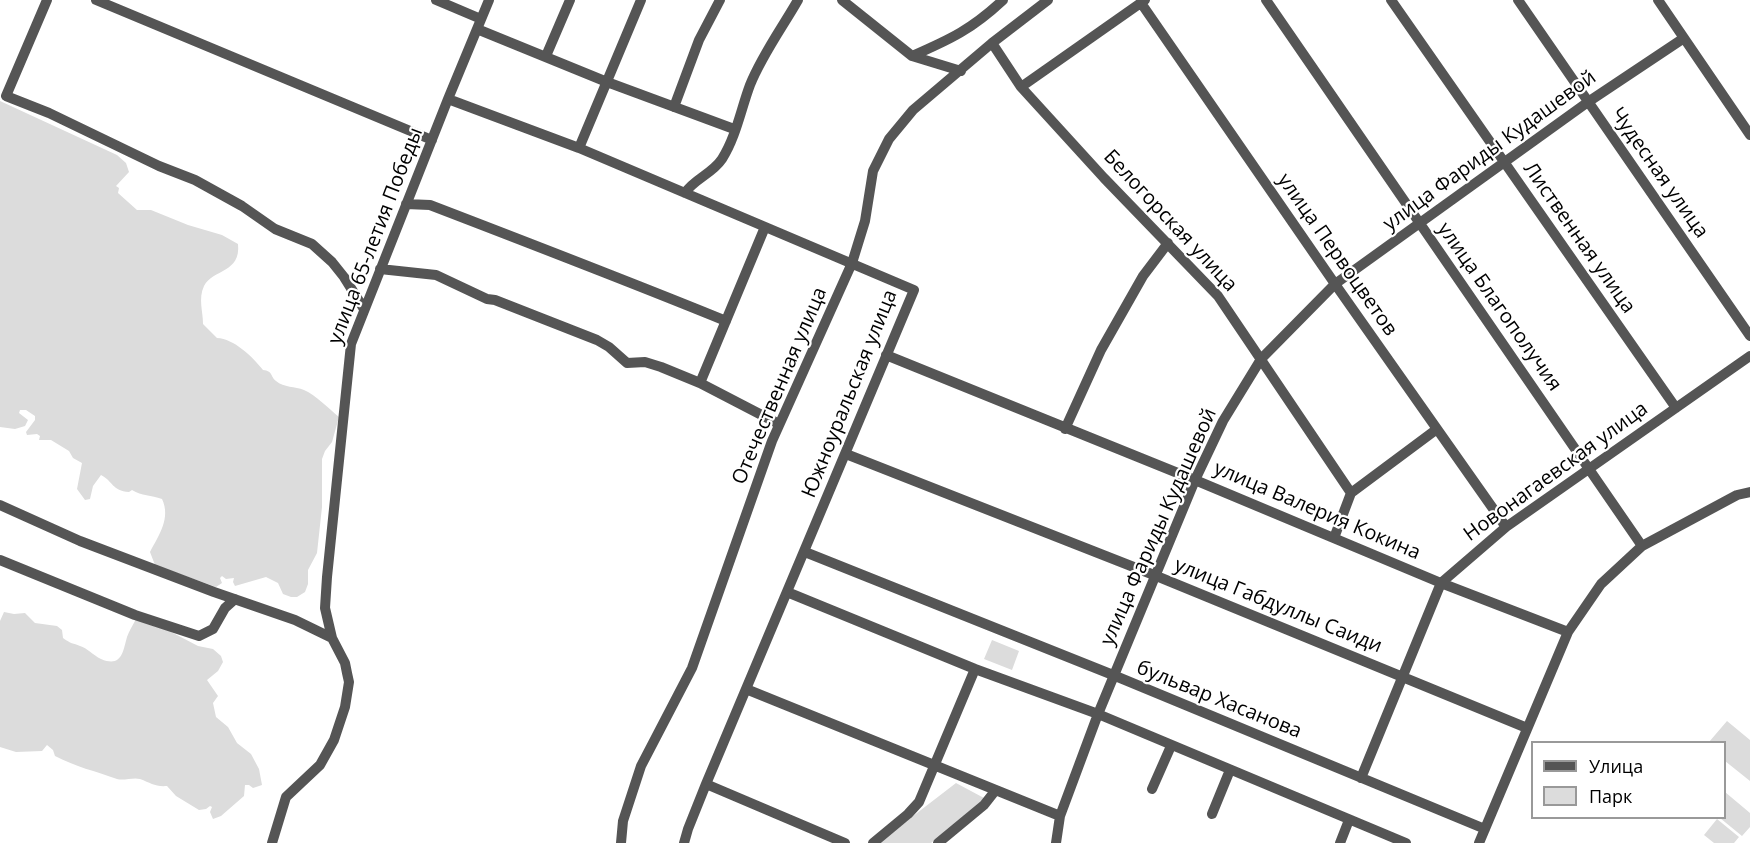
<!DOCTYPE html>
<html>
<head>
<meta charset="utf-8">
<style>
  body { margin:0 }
  #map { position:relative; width:1750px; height:843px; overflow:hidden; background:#fff; font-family:"Open Sans",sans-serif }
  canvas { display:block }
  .legend { position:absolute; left:1531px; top:741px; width:195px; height:78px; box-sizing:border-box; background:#fff; border:2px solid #999; margin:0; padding:8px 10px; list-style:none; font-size:18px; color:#000 }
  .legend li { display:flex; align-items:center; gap:12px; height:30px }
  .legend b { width:30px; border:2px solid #999 }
</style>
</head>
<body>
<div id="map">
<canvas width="1750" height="843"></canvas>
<ul class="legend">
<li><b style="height:8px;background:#555"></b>Улица</li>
<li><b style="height:16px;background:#dcdcdc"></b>Парк</li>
</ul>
</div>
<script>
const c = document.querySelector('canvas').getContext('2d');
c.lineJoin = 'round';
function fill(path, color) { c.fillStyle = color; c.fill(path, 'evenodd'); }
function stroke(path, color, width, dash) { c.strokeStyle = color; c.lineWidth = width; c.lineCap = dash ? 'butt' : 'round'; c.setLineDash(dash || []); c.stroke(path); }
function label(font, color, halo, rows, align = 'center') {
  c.font = font + ' "Open Sans",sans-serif'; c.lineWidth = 4.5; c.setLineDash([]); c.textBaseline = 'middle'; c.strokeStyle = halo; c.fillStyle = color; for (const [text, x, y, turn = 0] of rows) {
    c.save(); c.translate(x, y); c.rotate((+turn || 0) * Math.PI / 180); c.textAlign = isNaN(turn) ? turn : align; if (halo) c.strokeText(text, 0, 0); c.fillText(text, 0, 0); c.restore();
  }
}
fill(new Path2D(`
  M0,101L117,155L126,163L129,172L116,186L119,188L118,193L137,210H151L188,225L222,235L238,244C241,273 213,269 204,286C198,299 203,311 203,324L217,338C234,339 252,356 263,370C273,371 270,376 276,381C284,388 295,386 304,390C316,395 329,409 339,417L332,442L325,451L322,459V507L317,553L308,570V584L305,592L297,597H291L283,594L278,583L266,577L235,586L233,582L234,578L226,579L222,576L220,578L222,583L216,587L155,565L150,552C159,535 171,518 162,499C151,495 142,496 132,490L129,492C112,491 113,481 101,475L93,486L90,499L85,500L77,489L82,463L73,458L69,451L51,440H39L40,436L37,434L27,435L26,432L35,420V416L26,410H20L19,413L28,420L25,426L15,429L0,427Z
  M4,612L14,614L25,613L35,623L57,626L62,630L63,638C71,644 73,643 80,646C87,648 93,655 101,659C122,668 123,651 127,637C129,631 133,625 136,619L154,623L198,646L213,649L221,656L223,662L218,671L207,680L218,696L213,703L216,717L228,727L237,743L251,754L259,769L262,785L253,788L249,785H245L244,796L221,816L213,819L210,812L212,807L210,806L206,809L199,810L176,796L167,786C155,787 151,783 140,779C133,777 124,781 117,779C95,771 76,767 55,756L53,750L47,745L42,751L16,752L0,747V621Z
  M992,640L1019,651L1012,670L984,659Z
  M1727,721L1750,740V781L1725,761L1724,742H1709Z
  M956,783L984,798L982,802L931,843H878Z
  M1725,792L1750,813V827L1742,836L1720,818H1724Z
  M1717,819L1739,837L1734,843H1714L1704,835Z`), '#dcdcdc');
stroke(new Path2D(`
  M47,0L6,96L49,113L159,166L195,180L242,206L275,229L312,244L332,262L344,277L364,309
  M96,0L432,140
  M436,0L481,19
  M842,0L912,56L961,71
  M1266,0L1642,546
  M1391,0L1676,408
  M1518,0L1750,336
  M1658,0L1750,135
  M1141,3L1335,284L1506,527
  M477,29L607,82L734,129
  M992,43L1021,87L1104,178L1218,296L1351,493
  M546,56L570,0
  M912,56C951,39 972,29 1003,0
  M1021,87L1145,0
  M448,99L579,148L914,290L706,784L688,829L684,843
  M674,107L699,40L720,0
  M579,148L641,0
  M685,193C694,179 712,174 722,159C736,137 741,109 750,85C762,55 782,28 798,0
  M406,204L430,205C529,243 628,281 726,321
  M380,269L436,275L487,299L495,300L597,340L609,347L627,363L645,362L661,367L700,383L779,424
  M886,355L1195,480L1441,583L1568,632
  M700,383L765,227
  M1065,429L1101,350L1143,276L1168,243
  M846,454L1154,575L1527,728
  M0,505L80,541L214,592L295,620L332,638L345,663L347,673L349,682L345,707L334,740L320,765L286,797L272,843
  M1334,538L1351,493L1437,429
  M805,552L1113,675L1485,829
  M0,560L135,615L199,636L213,629L225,608L235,599
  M787,592L975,669L1098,714L1406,843
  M332,638L325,608L327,577L351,344L448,99L489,0
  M746,689L1060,816
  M1361,778L1441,583L1506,527L1750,356
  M706,784L845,843
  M1152,789L1171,746
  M1212,814L1230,770
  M621,843L623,821L641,766L692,668L772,441L852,263L865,221L873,171L889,139L913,110L992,43L1048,0
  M873,843L908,814L919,802L975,669
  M938,843L984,805L995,791
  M1056,843L1060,816L1098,714L1195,480L1223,421L1261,359L1335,284L1588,102L1684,38
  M1340,843L1349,820
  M1479,843L1568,632L1601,584L1642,546L1737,495L1750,492`), '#555', 10);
label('20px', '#000', '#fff', [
  ["улица Фариды Кудашевой",1490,151,-36],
  ["Чудесная улица",1659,173,55],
  ["Белогорская улица",1170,221,47],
  ["улица 65-летия Победы",376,236,-69],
  ["Лиственная улица",1579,238,55],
  ["улица Первоцветов",1337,255,55],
  ["улица Благополучия",1499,307,55],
  ["Отечественная улица",780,386,-67],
  ["Южноуральская улица",850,394,-68],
  ["Новонагаевская улица",1556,472,-36],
  ["улица Валерия Кокина",1317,511,23],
  ["улица Фариды Кудашевой",1159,527,-66],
  ["улица Габдуллы Саиди",1278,606,22],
  ["бульвар Хасанова",1219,700,22]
]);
</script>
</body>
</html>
